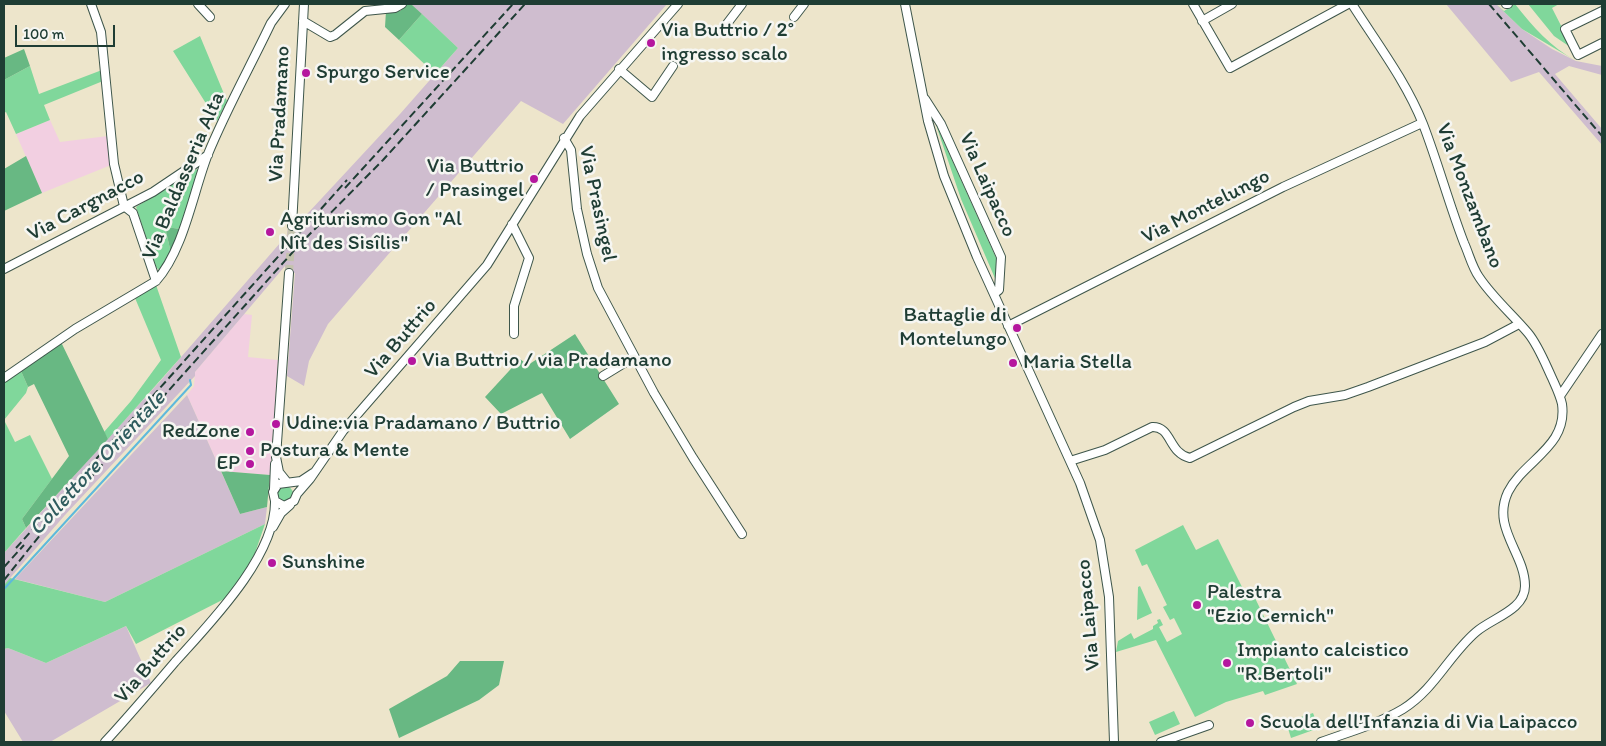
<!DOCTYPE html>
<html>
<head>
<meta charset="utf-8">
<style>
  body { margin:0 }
  #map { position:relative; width:1606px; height:746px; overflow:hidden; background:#ede5cb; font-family:Itim,sans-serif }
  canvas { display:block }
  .frame { position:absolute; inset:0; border:5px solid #1f3d34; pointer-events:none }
  .scale { position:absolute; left:15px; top:25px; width:100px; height:22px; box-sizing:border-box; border:2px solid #1f3d34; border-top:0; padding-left:6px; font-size:15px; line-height:18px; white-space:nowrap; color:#1f3d34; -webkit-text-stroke:4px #f6f6f2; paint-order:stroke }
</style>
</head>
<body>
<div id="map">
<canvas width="1606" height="746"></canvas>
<div class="frame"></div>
<div class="scale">100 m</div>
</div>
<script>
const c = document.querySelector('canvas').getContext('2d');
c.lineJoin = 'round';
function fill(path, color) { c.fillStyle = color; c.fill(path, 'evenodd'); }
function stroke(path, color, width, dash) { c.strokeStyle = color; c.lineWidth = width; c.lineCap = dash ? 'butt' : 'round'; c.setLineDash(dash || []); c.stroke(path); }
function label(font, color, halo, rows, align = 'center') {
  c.font = font + ' Itim,sans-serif'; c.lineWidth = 5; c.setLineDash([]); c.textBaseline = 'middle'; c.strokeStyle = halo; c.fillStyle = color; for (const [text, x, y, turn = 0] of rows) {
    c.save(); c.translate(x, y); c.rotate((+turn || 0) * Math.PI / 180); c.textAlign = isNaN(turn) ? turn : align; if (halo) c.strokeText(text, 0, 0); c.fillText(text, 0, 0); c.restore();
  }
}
fill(new Path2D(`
  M50,120L60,142L108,136L111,165L42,193L16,134Z
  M244,314L252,315L248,357L278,360L270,475L221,471L187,395L194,386L195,372Z`), '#f2cfe1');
fill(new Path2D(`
  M411,4H667L563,124L521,101L328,324L309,361L304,386L287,376L295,273L285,272V266L195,372V376L65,515L4,585V553L162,379L287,235L288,227L296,226L400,114L458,48Z
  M1446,4H1496L1522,29L1552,49L1576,61L1602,66V75L1569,66L1555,74L1602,129V145L1539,72L1511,82Z
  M187,395L240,514L267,507L265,524L105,602L15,579Z
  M126,626L151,683L50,742H23L4,711V649L8,648L46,663Z`), '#cfbdcf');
fill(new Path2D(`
  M1496,4L1504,11L1515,4C1534,28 1550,46 1576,61L1522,29Z
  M1528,4H1559L1552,8L1573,49L1554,36Z
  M422,14L458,48L435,74L399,40Z
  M200,36L227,101L217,121L173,51Z
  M30,66L39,94L102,70L103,81L44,105L50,120L16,134L6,112L4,113V80Z
  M935,122L997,260V283L961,199Z
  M197,169L199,170L181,229L165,227L171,253L162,270H159L156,267L136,207Z
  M156,285L181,357L108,439L104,432L131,401L161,360L135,298Z
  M21,371L28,387L26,393L4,420L15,442L30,435L52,479L22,519L26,528L4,553V383Z
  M277 494a8 8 0 1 1 16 0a8 8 0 1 1-16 0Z
  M265,524L255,553L230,596L136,644L126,626L46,663L8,648L4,649V585L10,578L105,602Z
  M1183,525L1196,550L1218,539L1248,599L1254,596L1297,684L1265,695L1263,691L1226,702L1195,717L1156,640L1116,652L1118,641L1131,633L1134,639L1153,629V626L1158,623L1157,620L1160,619L1163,625L1159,627L1167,642L1182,634L1174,618L1170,620L1163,607L1167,605L1147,564L1142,566L1135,550Z
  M1140,586L1152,613L1137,620L1138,587Z
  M1174,711L1180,724L1155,735L1149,722Z
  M1313,713L1319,728L1291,738L1286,722Z`), '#80d79b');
fill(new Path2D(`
  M407,4H411L422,14L399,40L385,27L386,11H400Z
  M24,49L30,66L4,80V58Z
  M26,156L42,193L4,211V169Z
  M165,227L181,229L171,253Z
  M575,334L619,404L570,439L542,393L501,414L485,397L520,359L528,365Z
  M61,342L108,439L26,528L22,519L69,456L34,384L28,387L21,371Z
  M221,471L270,475L267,507L240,514Z
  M460,661H504L499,685L479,700L399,738L389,709L447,676Z`), '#68b883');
stroke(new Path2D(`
  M4,589L191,385L190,380`), '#5eb9dc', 2);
stroke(new Path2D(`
  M289,273L292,226`), '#c4c3ad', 8, [8, 4]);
const minor = new Path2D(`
  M91,4L101,32L114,164L124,206
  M198,4L210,17
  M905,4L928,121L944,176L977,257L1080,483L1100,540L1109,597L1114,742
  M1193,4L1230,68L1348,4
  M1506,4H1508
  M1602,11L1565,29L1578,55L1602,43
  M794,17L804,4
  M303,21L330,37L335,35L365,11L395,8L402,4
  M1202,21L1232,4
  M726,25L742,4
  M619,69L652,97L673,66
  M925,99L941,124L1001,257L999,290L994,294
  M564,138L571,150L577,209L587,254L598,288L654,393L693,458L742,534
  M124,206L133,213L156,281
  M512,224L529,258L514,306V334
  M292,226L304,4
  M4,269L153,192L208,155
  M1008,326L1283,187L1422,123
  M603,376L634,357
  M4,378L75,329L156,281C184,250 193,192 208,154C226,110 250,67 271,23L285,4
  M1560,396L1602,334
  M1070,461L1105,450L1152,427C1172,426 1168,453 1190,458L1294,407L1309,401L1345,395L1368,387L1485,342L1519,324
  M313,473L301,481L278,484L273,492L275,501L284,506L294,501L297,494L310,479L343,431L487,265L580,116L678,4
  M287,482L279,472L276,457L289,273
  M274,489L275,464
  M273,527L281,513L290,505
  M105,742C129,716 152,689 175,662C210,623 276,556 275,501
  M1161,742L1209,725
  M1321,742C1349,732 1378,724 1403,709C1435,689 1449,655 1476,632C1492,618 1525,610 1525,586C1525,553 1491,528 1508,492C1524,460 1568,447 1562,404C1560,395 1556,387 1552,378C1545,363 1538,345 1528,333C1512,314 1493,298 1479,277C1472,267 1469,254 1464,243C1449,204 1438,163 1423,124C1406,81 1376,42 1352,4`);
stroke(minor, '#3e564b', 10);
stroke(minor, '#fff', 8);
stroke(new Path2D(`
  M1489,4L1602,136
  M345,188L513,4
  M16,548L347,180
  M4,567L24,545
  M4,580L49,524L300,244L383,160L525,4`), '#1f3d34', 2, [8, 4]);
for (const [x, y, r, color] of [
  [651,43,5,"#b5179e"],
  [306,73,5,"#b5179e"],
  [534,179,5,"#b5179e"],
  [270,232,5,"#b5179e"],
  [1017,328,5,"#b5179e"],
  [412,361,5,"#b5179e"],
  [1013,363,5,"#b5179e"],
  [276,424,5,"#b5179e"],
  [250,432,5,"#b5179e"],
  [250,451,5,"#b5179e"],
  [250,464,5,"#b5179e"],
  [272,563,5,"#b5179e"],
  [1197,605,5,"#b5179e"],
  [1227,663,5,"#b5179e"],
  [1250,723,5,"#b5179e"]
]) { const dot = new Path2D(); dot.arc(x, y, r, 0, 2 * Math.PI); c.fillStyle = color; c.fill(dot); stroke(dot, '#f6f6f2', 2); }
label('21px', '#1f3d34', '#f6f6f2', [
  ["Via Buttrio / 2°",661,31],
  ["ingresso scalo",661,55],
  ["Spurgo Service",316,73],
  ["Via Buttrio",524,167,"right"],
  ["/ Prasingel",524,191,"right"],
  ["Agriturismo Gon \"Al",280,220],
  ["Nît des Sisîlis\"",280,244],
  ["Battaglie di",1007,316,"right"],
  ["Montelungo",1007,340,"right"],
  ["Via Buttrio / via Pradamano",422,361],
  ["Maria Stella",1023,363],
  ["Udine:via Pradamano / Buttrio",286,424],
  ["RedZone",240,432,"right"],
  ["Postura & Mente",260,451],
  ["EP",240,464,"right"],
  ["Sunshine",282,563],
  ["Palestra",1207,593],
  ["\"Ezio Cernich\"",1207,617],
  ["Impianto calcistico",1237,651],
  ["\"R.Bertoli\"",1237,675],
  ["Scuola dell'Infanzia di Via Laipacco",1260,723]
], 'left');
label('21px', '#1f3d34', '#f6f6f2', [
  ["Via Pradamano",280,114,-87],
  ["Via Baldasseria Alta",184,176,-67],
  ["Via Laipacco",987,185,66],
  ["Via Monzambano",1469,196,69],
  ["Via Prasingel",597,204,78],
  ["Via Cargnacco",86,206,-28],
  ["Via Montelungo",1206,207,-27],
  ["Via Buttrio",401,339,-49],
  ["Via Laipacco",1089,615,-95],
  ["Via Buttrio",151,664,-49]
]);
label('italic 22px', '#2f5c5e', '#f6f6f2', [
  ["Collettore Orientale",98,464,-47]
]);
</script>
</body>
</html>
